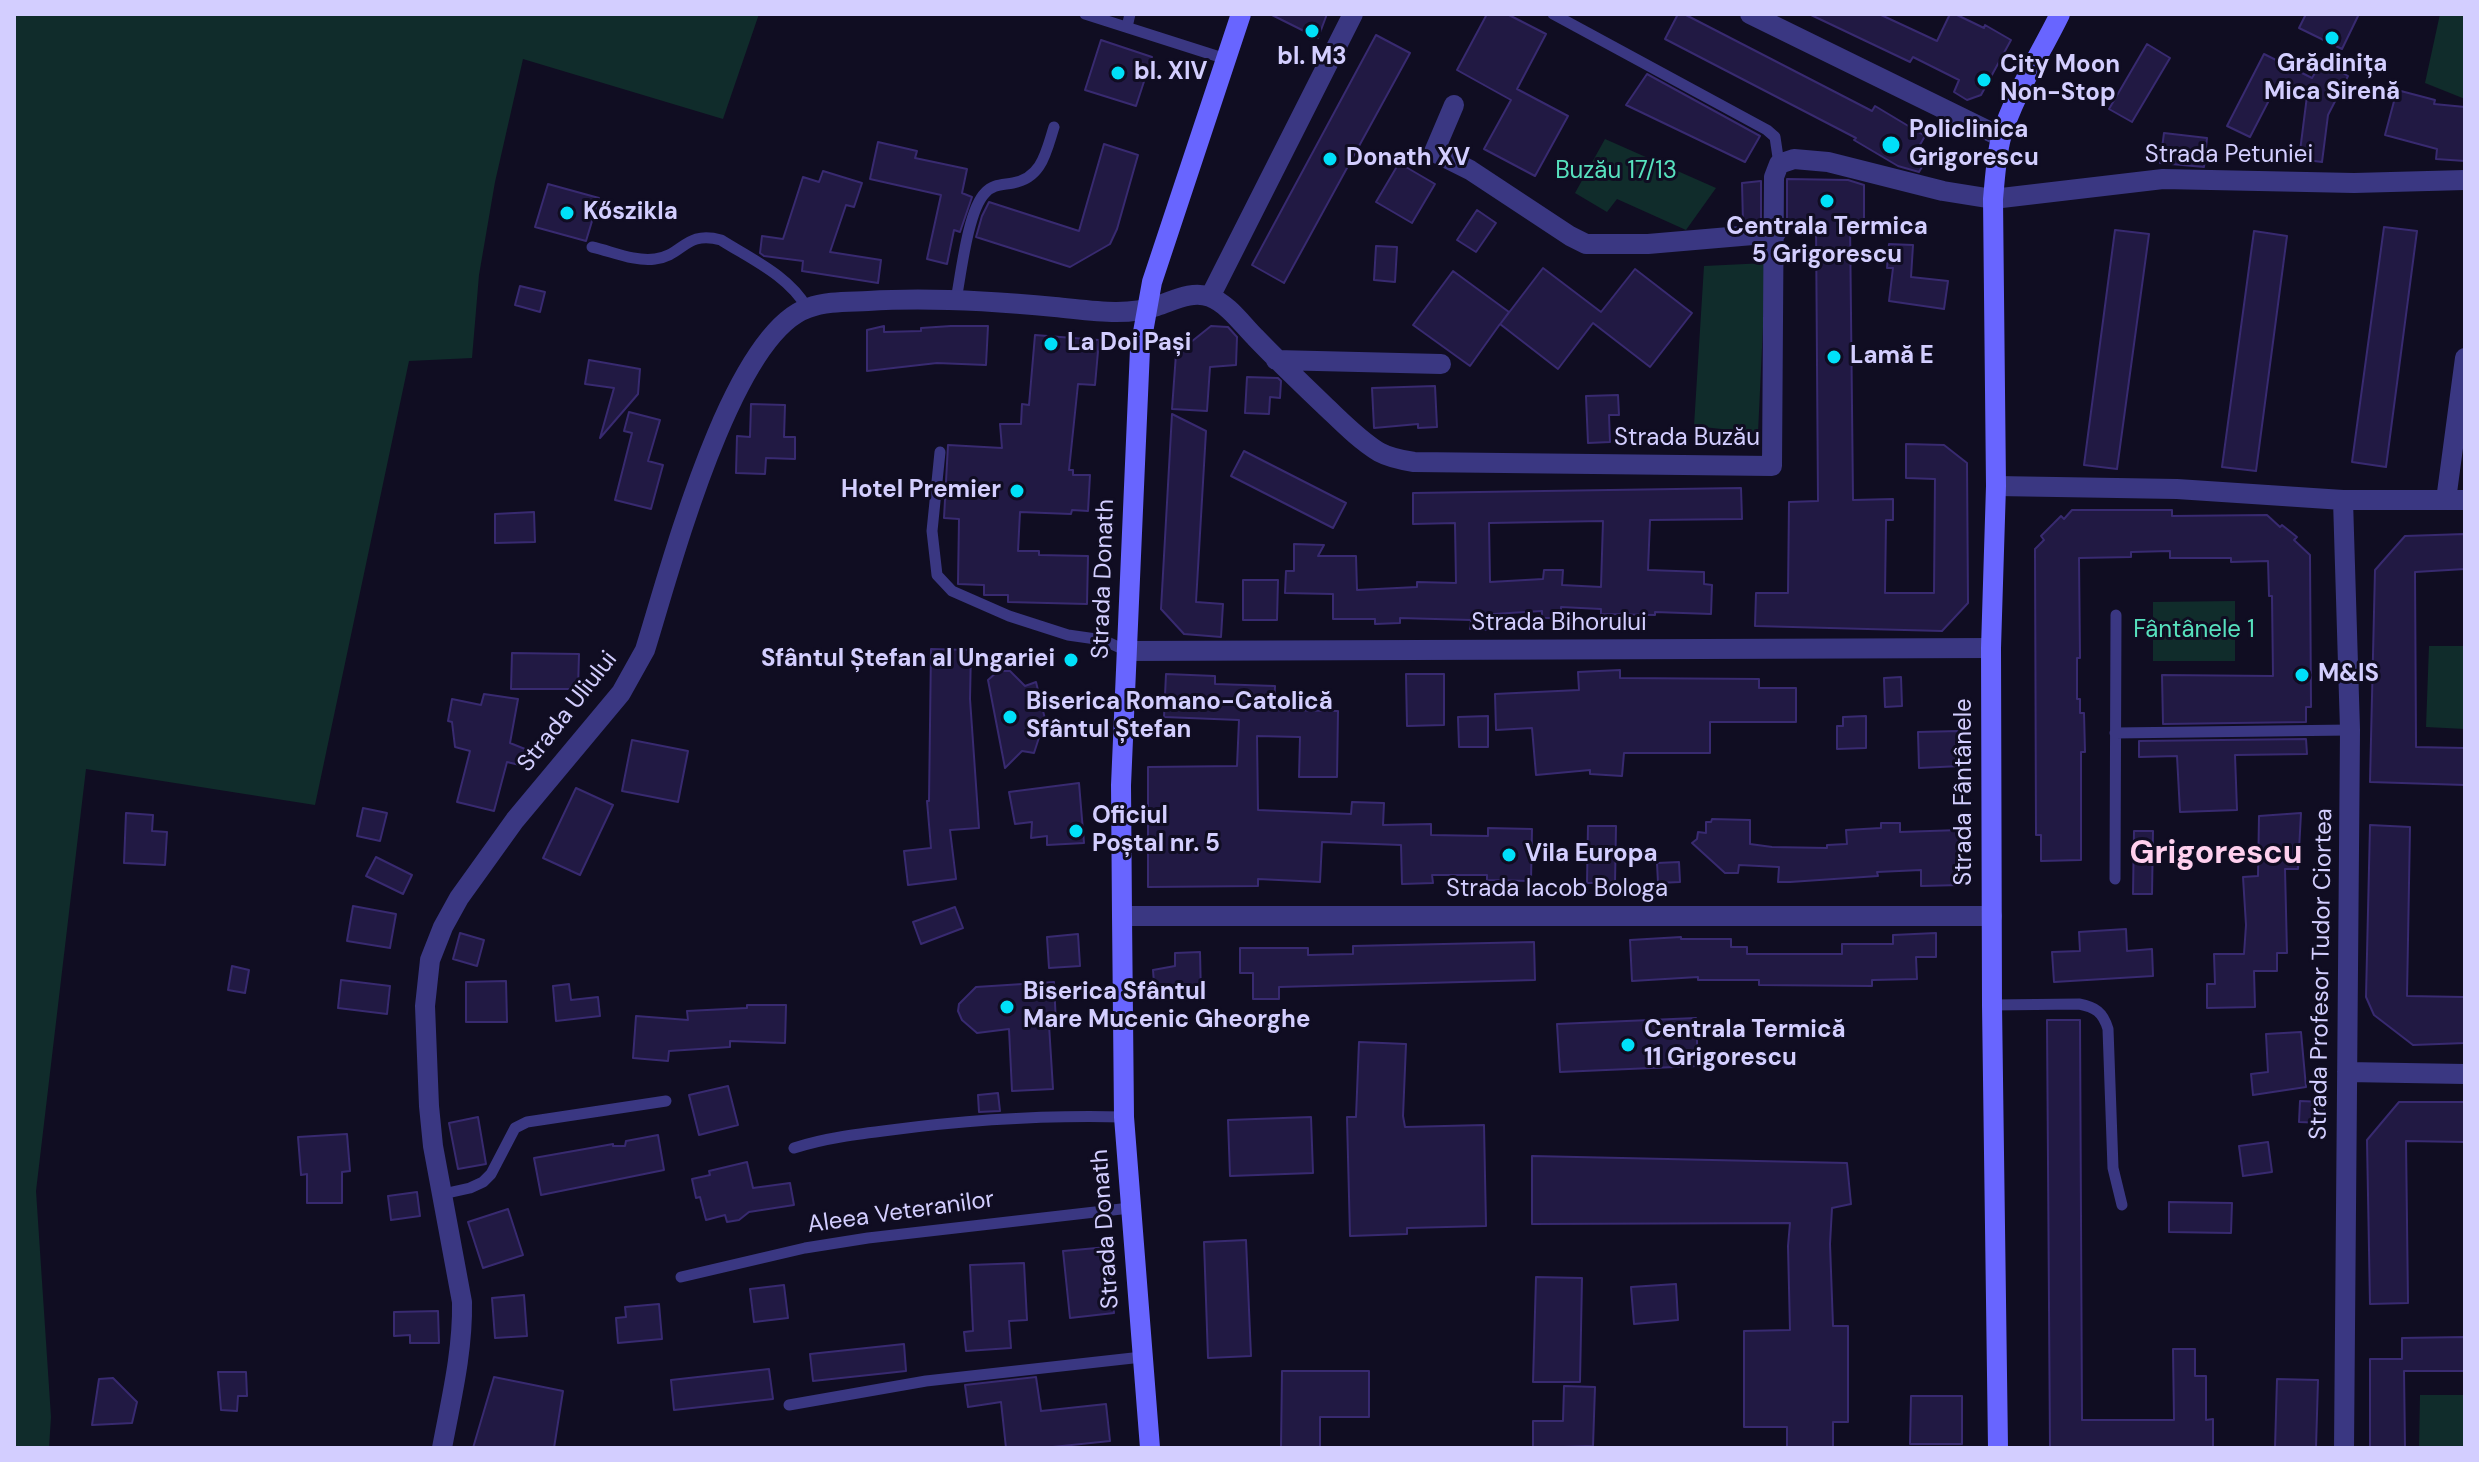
<!DOCTYPE html>
<html>
<head>
<meta charset="utf-8">
<style>
  body { margin:0 }
  #map { position:relative; width:2479px; height:1462px; overflow:hidden; background:#100d22; font-family:"DM Sans",sans-serif }
  canvas { display:block }
  .frame { position:absolute; inset:0; border:16px solid #d3ceff; pointer-events:none }
</style>
</head>
<body>
<div id="map">
<canvas width="2479" height="1462"></canvas>
<div class="frame"></div>
</div>
<script>
const c = document.querySelector('canvas').getContext('2d');
c.lineJoin = 'round';
function fill(path, color) { c.fillStyle = color; c.fill(path, 'evenodd'); }
function stroke(path, color, width, dash) { c.strokeStyle = color; c.lineWidth = width; c.lineCap = dash ? 'butt' : 'round'; c.setLineDash(dash || []); c.stroke(path); }
function label(font, color, halo, rows, align = 'center') {
  c.font = font + ' "DM Sans",sans-serif'; c.lineWidth = 6; c.setLineDash([]); c.textBaseline = 'middle'; c.strokeStyle = halo; c.fillStyle = color; for (const [text, x, y, turn = 0] of rows) {
    c.save(); c.translate(x, y); c.rotate((+turn || 0) * Math.PI / 180); c.textAlign = isNaN(turn) ? turn : align; if (halo) c.strokeText(text, 0, 0); c.fillText(text, 0, 0); c.restore();
  }
}
fill(new Path2D(`
  M14,14H759L723,119L523,59L495,182L479,275L472,358L409,361L315,805L86,769L36,1191L51,1417L49,1448H14Z
  M2440,14H2465V99L2425,83Z
  M1605,139L1716,188L1686,230L1617,199L1607,212L1575,193Z
  M1766,263L1758,433L1694,426L1704,266Z
  M2235,601V661H2153V602Z
  M2429,646H2465V729L2426,727Z
  M2420,1395H2465V1448H2419Z`), '#102c2b');
const building = new Path2D(`
  M1270,14H1327L1318,38Z
  M1487,14H1507L1546,34L1517,89L1568,116L1535,176L1484,149L1511,100L1457,70Z
  M1678,14H1684L1872,111L1875,106L1925,136L1917,150L1928,157L1919,172L1898,166L1854,140L1856,138L1665,39Z
  M1809,14H1879L1937,41L1950,14H1955L1984,28L1985,25L2011,40L1981,95L1967,100L1954,92L1959,80L1913,57L1910,62Z
  M2306,14H2359L2342,49L2299,28Z
  M1376,35L1410,53L1284,283L1252,265Z
  M1101,40L1152,57L1136,106L1085,90Z
  M2147,44L2170,58L2132,122L2109,109Z
  M2264,54L2312,78L2322,61L2348,76L2328,115L2322,162L2299,159L2307,96L2280,79L2250,137L2227,126Z
  M1647,74L1760,136L1745,162L1626,105Z
  M2397,90L2435,100L2434,104L2465,107V161L2436,159L2437,149L2385,135Z
  M2164,133L2207,138L2204,167L2160,163Z
  M878,142L917,151L915,158L967,169L962,193L972,197L960,232L954,230L947,264L927,259L941,195L870,179Z
  M1104,144L1138,155L1117,229L1110,244L1070,267L976,237L982,216L989,202L1079,231Z
  M1399,163L1435,184L1412,223L1376,202Z
  M823,171L862,183L854,207L846,205L830,252L881,260L878,283L802,271L803,261L764,256L760,253L762,236L783,239L803,177L819,182Z
  M1787,179L1848,180L1864,185V222H1850L1853,500L1893,499V520H1886L1885,593H1934L1935,479L1906,478V444L1944,445L1967,463L1968,603L1942,631L1755,626L1756,593H1788L1789,502L1818,501L1816,222H1787Z
  M1761,181V221L1743,223L1742,183Z
  M548,184L599,198L586,241L535,227Z
  M1477,210L1496,223L1476,252L1457,240Z
  M2384,227L2417,231L2386,467L2352,462Z
  M2115,230L2149,234L2117,469L2084,465Z
  M2254,231L2287,236L2256,471L2222,467Z
  M1889,244L1913,245L1911,277L1948,281L1944,309L1889,301L1893,268H1887Z
  M1376,246L1397,247L1395,282L1374,280Z
  M1543,268L1601,312L1635,269L1692,313L1650,367L1593,323L1558,369L1500,324L1470,366L1413,325L1453,271L1509,312L1501,323Z
  M520,286L545,292L540,312L515,305Z
  M884,326V332L921,331V328L951,326H988L986,365L937,363L867,371V330Z
  M1211,326L1228,327L1237,337L1236,365L1210,367L1207,411L1172,409L1176,354Z
  M1035,335L1099,340L1095,385L1078,384L1069,470H1073V475H1090L1088,511L1072,510L1071,514L1020,512L1018,551H1039V555L1088,556L1087,604L1008,602V595H984V585L958,584L959,519L944,518L948,445L1002,448L1000,424H1021L1022,404L1029,405Z
  M589,360L640,369L638,394L600,438L614,388L585,384Z
  M1247,377L1278,378L1281,381L1280,398L1270,397L1269,414L1245,413Z
  M1435,386L1437,427L1418,428V424L1374,428L1372,388Z
  M1618,395L1619,415H1609L1610,442L1588,443L1586,396Z
  M751,404L785,405L784,437H795V459L766,458L765,474L736,473L737,436L750,437Z
  M629,412L660,420L648,461L663,465L651,509L615,500L632,433L624,431Z
  M1172,414L1206,431L1196,602L1223,604L1221,637L1184,634L1161,609Z
  M1244,451L1346,503L1333,528L1231,476Z
  M1741,488L1742,519L1650,520L1648,570L1704,572V584L1712,585L1711,614L1655,612V615L1601,614V609L1561,607V618H1542V611L1493,614V630L1470,629L1471,620L1400,618V623L1375,624V619H1333V594L1285,593L1286,571H1294V544L1324,545L1318,556H1356L1357,590L1417,587V582L1456,583L1455,523L1413,524V493ZM1603,521L1601,587L1562,585L1563,570H1544L1543,579L1490,582L1489,523Z
  M2072,510H2172V516L2267,515L2280,527L2282,525L2297,537L2294,540L2310,555L2311,707H2306V722L2163,724L2162,675L2273,676L2272,596H2269L2268,561L2231,562V558H2170V551L2131,552V557L2079,558L2080,658H2077V699H2080V713H2084L2085,752H2081V860L2041,861V835H2036L2035,549L2044,540L2041,536L2061,516L2064,519Z
  M534,512L535,542L495,543V514Z
  M2465,534V569L2415,572L2416,747L2465,748V785L2370,782L2375,570L2405,536Z
  M1243,580H1278L1277,620H1243Z
  M931,649L971,650L970,699L979,828L950,830L956,879L908,885L904,851L931,848L927,801H929Z
  M512,653L579,654L578,689H511Z
  M1620,670V678L1759,679V688H1796V722H1710V753H1624L1622,776L1590,774V770L1536,775L1532,728L1496,730L1495,694L1579,690L1578,672Z
  M998,671H1010L1025,686L1036,682L1045,719L1034,753L1022,751L1005,768L988,680Z
  M1166,674L1215,676V684L1275,686L1274,710L1338,711L1337,777H1299L1300,737L1257,736L1258,810L1351,814L1352,802L1384,803L1383,825L1431,824V835L1488,836V828L1532,829L1531,881L1487,880V875H1432L1433,883L1402,884L1401,845L1322,842L1320,882L1258,879V886L1148,887V767L1237,766L1239,720L1164,717Z
  M1406,674H1444V725L1407,726Z
  M1901,677L1902,706L1885,707L1884,678Z
  M484,694L518,699L510,743L535,753L528,767L507,762L494,811L457,802L470,751L455,747L452,722L448,721L452,699L481,705Z
  M1488,716V747H1459L1458,717Z
  M1866,716V748L1837,749V726H1843V717Z
  M1959,731L1961,766L1919,768L1918,732Z
  M2306,739L2307,754L2235,755L2237,810L2180,812L2177,756L2139,757V741Z
  M632,740L688,751L678,802L622,791Z
  M1079,783L1084,843L1047,845V836L1031,838L1032,822L1015,824L1009,792Z
  M576,788L613,805L580,875L543,858Z
  M363,808L387,813L380,841L357,836Z
  M126,813L153,815L152,831L167,832L165,865L124,863Z
  M2301,813L2298,869H2285L2287,953H2277V971H2254L2255,1007L2207,1008V984H2215L2214,954H2244L2246,925L2243,877L2258,876L2259,816Z
  M1712,819L1750,820V844L1772,847L1827,848V845L1847,844L1846,830L1881,828V823H1900V832L1960,830L1961,885L1921,886V870L1877,872L1878,876L1790,882H1778L1779,867L1739,865L1738,873H1725L1692,843L1697,839L1698,832L1706,833V822H1711Z
  M2370,825L2410,827L2407,996L2465,997V1043L2413,1045L2374,1015L2366,997Z
  M1588,826H1616L1615,883H1587Z
  M2134,831H2153L2152,894H2133Z
  M376,857L412,875L403,894L366,876Z
  M1679,862L1680,882L1658,883L1657,863Z
  M353,906L396,914L390,948L347,941Z
  M955,907L963,928L921,944L913,922Z
  M2126,929L2127,951L2152,949L2153,976L2054,982L2052,952L2080,951L2079,932Z
  M460,933L484,940L477,966L453,959Z
  M1936,933V957H1916L1917,979L1872,980V986L1759,985V980H1698V977L1632,981L1630,940L1681,937V939H1731V947H1747V954H1842V944H1893V935Z
  M1078,934L1080,966L1049,968L1047,937Z
  M1534,942L1535,980L1279,987V999H1253V973H1240V948H1308V955L1353,954V946Z
  M1200,952L1201,996L1155,997L1153,970L1175,966V953Z
  M232,966L249,970L245,993L228,990Z
  M341,980L390,986L387,1014L338,1008Z
  M506,981L507,1022H466V982Z
  M1054,982L1056,1024L1049,1025L1053,1089L1012,1091L1009,1029L977,1033L962,1020L958,1011L959,1004L976,987Z
  M569,984L571,1000L598,997L600,1016L556,1021L553,986Z
  M747,1005H786L785,1043L730,1041V1047L669,1051L668,1061L633,1058L636,1016L688,1020L687,1011L747,1008Z
  M1696,1018L1698,1066L1560,1072L1557,1024Z
  M2047,1020H2080L2082,1420H2174L2173,1349H2195V1376H2206V1420L2213,1419V1448H2050Z
  M2301,1032L2306,1087L2253,1095L2251,1074L2268,1072L2266,1034Z
  M1359,1042L1406,1044L1403,1116L1405,1127L1484,1125L1486,1226L1407,1228V1234L1350,1236L1347,1117H1356Z
  M728,1086L738,1125L699,1135L689,1095Z
  M998,1093L1000,1111L979,1112L978,1095Z
  M2300,1101L2324,1102V1123L2299,1122Z
  M2399,1102H2465V1142L2406,1141L2408,1303L2370,1304L2367,1140Z
  M478,1117L486,1164L458,1169L449,1123Z
  M1311,1117L1313,1173L1230,1176L1228,1120Z
  M347,1134L350,1171L342,1172V1203H307V1174L301,1175L298,1137Z
  M658,1135L664,1170L541,1195L534,1158L613,1144V1146H625L626,1141Z
  M2268,1142L2272,1172L2243,1176L2239,1146Z
  M1532,1156L1847,1163L1851,1204L1832,1208L1830,1244L1833,1326H1848V1422H1833V1448H1787V1427H1744V1331L1790,1330L1788,1246L1790,1223L1532,1224Z
  M747,1162L753,1188L790,1183L794,1205L749,1212L739,1220L727,1222L725,1215L706,1220L700,1197L696,1198L692,1179L710,1175L709,1171Z
  M417,1192L420,1216L391,1220L388,1196Z
  M2169,1202L2232,1203L2231,1233L2169,1232Z
  M508,1209L523,1255L483,1268L468,1222Z
  M1246,1240L1251,1356L1208,1358L1204,1242Z
  M1108,1247L1114,1313L1070,1318L1063,1251Z
  M1024,1263L1027,1320L1009,1321L1011,1348L966,1351L964,1332L973,1331L970,1265Z
  M1536,1277L1582,1278L1580,1382H1533Z
  M1676,1284L1678,1320L1634,1324L1631,1287Z
  M784,1285L788,1318L754,1322L750,1289Z
  M524,1295L527,1336L495,1338L492,1298Z
  M659,1304L662,1339L618,1343L616,1318L626,1317L625,1307Z
  M438,1311L439,1343H410V1335L394,1336V1312Z
  M2465,1337V1371H2404L2405,1448H2370V1359H2402V1338Z
  M904,1344L906,1371L813,1381L810,1354Z
  M769,1369L773,1399L674,1410L671,1380Z
  M1282,1371H1369V1417H1320V1448H1281Z
  M218,1372H246L247,1396H238L237,1411L221,1410Z
  M494,1377L563,1391L554,1448H473Z
  M1036,1377L1041,1411L1106,1404L1110,1441L1043,1448H1006L1001,1402L968,1407L965,1385Z
  M113,1378L137,1402L132,1423L92,1425L99,1379Z
  M2277,1379L2318,1380L2316,1448H2275Z
  M1564,1386L1595,1387L1593,1446L1533,1448V1421H1563Z
  M1911,1396H1962V1444H1910Z`);
fill(building, '#211943');
stroke(building, '#382a70', 2);
stroke(new Path2D(`
  M1085,14L1226,59
  M1553,14L1767,130L1775,137L1779,164
  M1127,27L1130,14
  M592,247C611,251 635,262 655,259C683,256 685,230 721,240C751,259 789,276 807,308
  M956,300C961,274 968,210 985,193C993,184 1002,185 1013,183C1042,178 1046,152 1054,127
  M940,452L932,531L937,575L952,591L1009,616L1068,635L1103,640L1127,651
  M2115,733L2350,730
  M2115,879L2116,615
  M1992,1005L2079,1004C2095,1007 2103,1012 2108,1029L2113,1168L2122,1205
  M794,1148C825,1138 858,1134 891,1130C967,1120 1047,1115 1124,1117
  M443,1194L470,1188L483,1182L491,1174L515,1128L527,1122L666,1101
  M681,1277L805,1248L868,1238L1130,1208
  M789,1405L926,1381L1142,1357`), '#3a3782', 11);
stroke(new Path2D(`
  M1750,14L2001,137
  M1454,105L1434,152L1470,170L1570,236L1586,244H1648L1776,233
  M1210,297L1353,14
  M1276,360L1441,364
  M1996,486L2177,489L2343,500H2465
  M2343,500L2350,730L2344,1448
  M2446,500L2465,358
  M1127,651L1991,648
  M1122,916H1992
  M2347,1072L2465,1074
  M442,1448C451,1400 463,1351 462,1302L433,1146L429,1106L425,1006L430,960L443,927L459,898L515,820L621,693L645,650C669,574 730,335 808,308C827,301 848,302 868,301C930,297 993,301 1055,307C1088,310 1126,317 1157,306C1173,301 1192,290 1210,297C1228,304 1242,324 1255,337C1277,360 1301,383 1324,405C1341,421 1359,440 1379,452C1390,458 1401,460 1414,462L1772,466L1774,177L1779,164L1794,159L1828,162L1943,191L1993,199L2163,179L2354,183L2465,180`), '#3a3782', 20);
stroke(new Path2D(`
  M1150,1448L1124,1117L1122,916L1121,785L1140,349L1152,282L1241,14
  M1998,1448L1992,1005L1991,648L1996,486L1993,199C1995,179 1996,157 2001,138C2013,96 2041,53 2060,14`), '#6865ff', 20);
for (const [x, y, r, color] of [
  [1312,31,8,"#00e0f9"],
  [2332,38,8,"#00e0f9"],
  [1118,73,8,"#00e0f9"],
  [1984,80,8,"#00e0f9"],
  [1891,145,10,"#00e0f9"],
  [1330,159,8,"#00e0f9"],
  [1827,201,8,"#00e0f9"],
  [567,213,8,"#00e0f9"],
  [1051,344,8,"#00e0f9"],
  [1834,357,8,"#00e0f9"],
  [1017,491,8,"#00e0f9"],
  [1071,660,8,"#00e0f9"],
  [2302,675,8,"#00e0f9"],
  [1010,717,8,"#00e0f9"],
  [1076,831,8,"#00e0f9"],
  [1509,855,8,"#00e0f9"],
  [1007,1007,8,"#00e0f9"],
  [1628,1045,8,"#00e0f9"]
]) { const dot = new Path2D(); dot.arc(x, y, r, 0, 2 * Math.PI); c.fillStyle = color; c.fill(dot); stroke(dot, '#100d22', 3); }
label('bold 24px', '#d3ceff', '#100d22', [
  ["bl. M3",1312,58,"center"],
  ["Grădinița",2332,65,"center"],
  ["Mica Sirenă",2332,93,"center"],
  ["City Moon",2000,66],
  ["Non-Stop",2000,94],
  ["bl. XIV",1134,73],
  ["Policlinica",1909,131],
  ["Grigorescu",1909,159],
  ["Donath XV",1346,159],
  ["Kőszikla",583,213],
  ["Centrala Termica",1827,228,"center"],
  ["5 Grigorescu",1827,256,"center"],
  ["La Doi Pași",1067,344],
  ["Lamă E",1850,357],
  ["Hotel Premier",1001,491,"right"],
  ["Sfântul Ștefan al Ungariei",1055,660,"right"],
  ["M&IS",2318,675],
  ["Biserica Romano-Catolică",1026,703],
  ["Sfântul Ștefan",1026,731],
  ["Oficiul",1092,817],
  ["Poștal nr. 5",1092,845],
  ["Vila Europa",1525,855],
  ["Biserica Sfântul",1023,993],
  ["Mare Mucenic Gheorghe",1023,1021],
  ["Centrala Termică",1644,1031],
  ["11 Grigorescu",1644,1059]
], 'left');
label('24px', '#d3ceff', '#100d22', [
  ["Strada Petuniei",2229,156],
  ["Strada Buzău",1687,439],
  ["Strada Donath",1104,579,-88],
  ["Strada Bihorului",1559,624],
  ["Strada Uliului",568,712,-52],
  ["Strada Fântânele",1965,792,-90],
  ["Strada Iacob Bologa",1557,890],
  ["Strada Profesor Tudor Ciortea",2322,974,-89],
  ["Aleea Veteranilor",901,1213,-8],
  ["Strada Donath",1106,1229,-94]
]);
label('24px', '#57e1be', '#100d22', [
  ["Buzău 17/13",1616,172],
  ["Fântânele 1",2194,631]
]);
label('bold 32px', '#ffd0ee', '#100d22', [
  ["Grigorescu",2216,855]
]);
</script>
</body>
</html>
